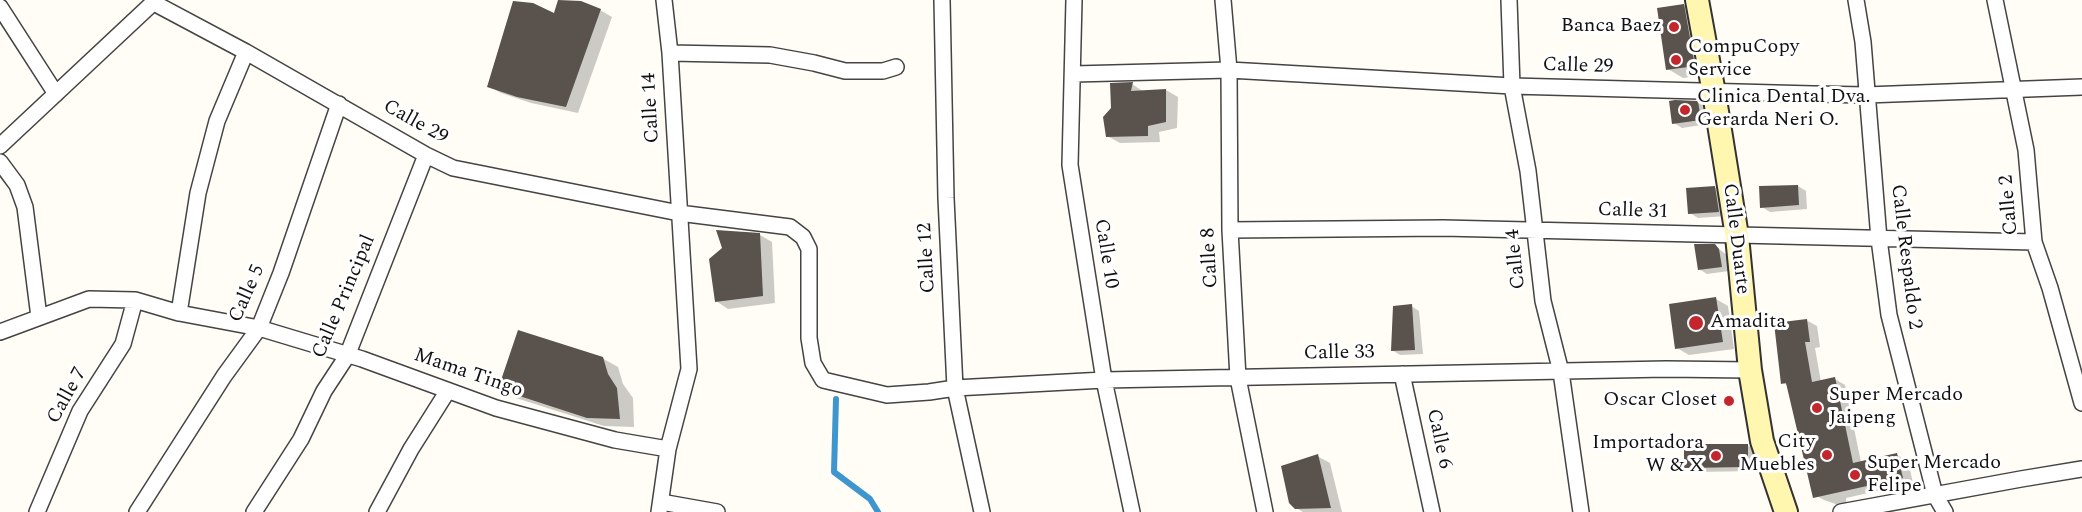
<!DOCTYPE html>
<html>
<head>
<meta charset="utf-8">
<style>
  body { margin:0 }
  canvas { display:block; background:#fffdf5 }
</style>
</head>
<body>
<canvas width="2082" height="512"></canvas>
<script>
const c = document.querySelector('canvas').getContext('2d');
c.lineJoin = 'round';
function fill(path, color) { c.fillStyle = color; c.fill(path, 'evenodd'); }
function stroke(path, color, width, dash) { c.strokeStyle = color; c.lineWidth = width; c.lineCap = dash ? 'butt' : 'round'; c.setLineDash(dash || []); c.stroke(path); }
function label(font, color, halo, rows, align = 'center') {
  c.font = font + ' Spectral,serif'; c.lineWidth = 6; c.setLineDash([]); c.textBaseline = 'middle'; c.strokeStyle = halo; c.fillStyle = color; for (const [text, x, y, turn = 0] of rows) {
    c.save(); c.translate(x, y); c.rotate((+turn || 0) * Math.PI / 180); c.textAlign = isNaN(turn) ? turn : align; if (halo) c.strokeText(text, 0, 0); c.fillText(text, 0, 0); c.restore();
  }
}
fill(new Path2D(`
  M1684,5L1699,14L1710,74L1683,78L1668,69Z
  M600,10L612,17L578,113L531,103L501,93L489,86L555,15Z
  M1132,84L1144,92L1166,90L1178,97L1177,128L1159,132L1160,142L1120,143L1107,136Z
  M1697,102L1706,107L1708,124L1682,128L1674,123Z
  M1798,186L1806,191L1807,209L1770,212L1762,207Z
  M1715,188L1723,192L1726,216L1698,218L1690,213Z
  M760,235L772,242L775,303L728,309L716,301Z
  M1715,246L1727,255L1729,271L1707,274L1699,269Z
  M1716,299L1728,306L1734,349L1689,355L1677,348Z
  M1411,306L1419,311L1423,354L1400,355L1392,350Z
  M1806,320L1817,326L1820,347L1815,348L1821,382L1835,379L1845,385L1861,462L1897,455L1908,461L1913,483L1846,498L1847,508L1824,500L1813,494L1789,386L1783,383Z
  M602,358L618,367L623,384L633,398L634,427L604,426L516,398L500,389Z
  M1747,445L1756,450V471L1694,472L1686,467Z
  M1317,456L1330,463L1342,512H1303L1296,508Z`), '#0003');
stroke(new Path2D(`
  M836,399L834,472L870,499L878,512`), '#3f96cf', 6);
fill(new Path2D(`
  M558,0L581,1L601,9L566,107L517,97L487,87L513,1L533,3L554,13Z
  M1684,4L1695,66L1666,70L1657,8Z
  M1133,82L1131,91L1166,89V122L1148,126V136L1106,137L1103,117L1111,108L1110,83Z
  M1675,100L1698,101L1701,120L1672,124L1669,101Z
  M1798,185L1799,205L1760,208L1759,186Z
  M1715,186L1719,212L1688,214L1686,188Z
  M716,230L760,233L763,296L715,302L709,259L722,248Z
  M1694,244H1715L1719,249L1722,267L1698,270Z
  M1716,297L1723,342L1675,349L1669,304Z
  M1412,304L1415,350L1391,351L1393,306Z
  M1807,319L1810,342H1805L1812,382L1835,377L1853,463L1897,453L1903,478L1813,498L1786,383L1781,384L1774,323Z
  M518,330L603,357L608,374L617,388L620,419L587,418L498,389Z
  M1684,444H1748V467L1684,468Z
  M1318,454L1331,508L1295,509L1289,503L1281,466Z`), '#5a524d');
const street = new Path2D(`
  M942,0L946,198L955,388L982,512
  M1074,0L1070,165L1104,380L1132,512
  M1223,0L1229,70L1230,230L1238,378L1265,512
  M1509,0L1512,86L1528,171L1543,301L1561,372L1581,512
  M1856,0L1863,42L1879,239L1889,315L1935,495L1945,512
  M1995,0L2026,150L2034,242L2050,288L2082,403
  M154,3L246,52L426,155L453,168L679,213L790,227L803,237L809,249V338L813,363L823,380L887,395L929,392L955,388L1104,380L1666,369L1750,370
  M0,7L56,94
  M670,53L770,55L814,63L845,71H883L896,67
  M1074,74L1229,70L1512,86L1813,94L1866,95L2082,87
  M0,146L156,0
  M0,162L17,185L25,207L39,317
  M1230,230L1443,228L2034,242
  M179,313L198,193L217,121L246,52
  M0,332L89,299L135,300L179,313L259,328L362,359L496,408L615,440L668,449
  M1402,374L1432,512
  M661,502L717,512
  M37,512L80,411L123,344L135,300
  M137,512L224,376L259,328L281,273L339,104
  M254,512L301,439L324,391L347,356L426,155
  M377,512L411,449L447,392
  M659,512L668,449L689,369L670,53L664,0
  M1841,512L2021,479L2082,469`);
const secondary = new Path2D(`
  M1697,0L1714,93L1737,236L1750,370L1762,441L1786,512`);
stroke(street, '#444', 18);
stroke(secondary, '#333', 26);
stroke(street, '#fff', 15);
stroke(secondary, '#fff6b0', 22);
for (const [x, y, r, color] of [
  [1674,27,6,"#c4262e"],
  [1676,60,6,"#c4262e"],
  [1685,110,6,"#c4262e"],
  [1696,323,8,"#c4262e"],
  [1729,401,6,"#c4262e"],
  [1817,408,6,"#c4262e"],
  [1827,455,6,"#c4262e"],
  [1716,456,6,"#c4262e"],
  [1855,475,6,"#c4262e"]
]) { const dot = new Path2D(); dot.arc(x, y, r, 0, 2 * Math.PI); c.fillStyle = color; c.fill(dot); stroke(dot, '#fff', 2); }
label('20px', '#111', '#fff', [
  ["Banca Baez",1662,27,"right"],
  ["CompuCopy",1688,48],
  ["Service",1688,71],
  ["Clinica Dental Dva.",1697,98],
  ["Gerarda Neri O.",1697,121],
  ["Amadita",1710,323],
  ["Super Mercado",1829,396],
  ["Jaipeng",1829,419],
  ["Oscar Closet",1717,401,"right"],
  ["City",1815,443,"right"],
  ["Muebles",1815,466,"right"],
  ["Importadora",1704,444,"right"],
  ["W & X",1704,467,"right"],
  ["Super Mercado",1867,464],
  ["Felipe",1867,487]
], 'left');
label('20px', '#111', '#fff', [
  ["Calle 29",1578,67,2],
  ["Calle 14",652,108,-93],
  ["Calle 29",415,123,29],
  ["Calle 2",2010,205,-95],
  ["Calle 31",1633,212,2],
  ["Calle Duarte",1735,239,83],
  ["Calle 10",1105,254,81],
  ["Calle Respaldo 2",1905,257,83],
  ["Calle 12",928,258,-93],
  ["Calle 8",1211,258,-93],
  ["Calle 4",1517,259,-96],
  ["Calle 5",248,294,-66],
  ["Calle Principal",345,297,-67],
  ["Calle 33",1339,354,-1],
  ["Mama Tingo",468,374,19],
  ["Calle 7",68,396,-61],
  ["Calle 6",1438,439,78]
]);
</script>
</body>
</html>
